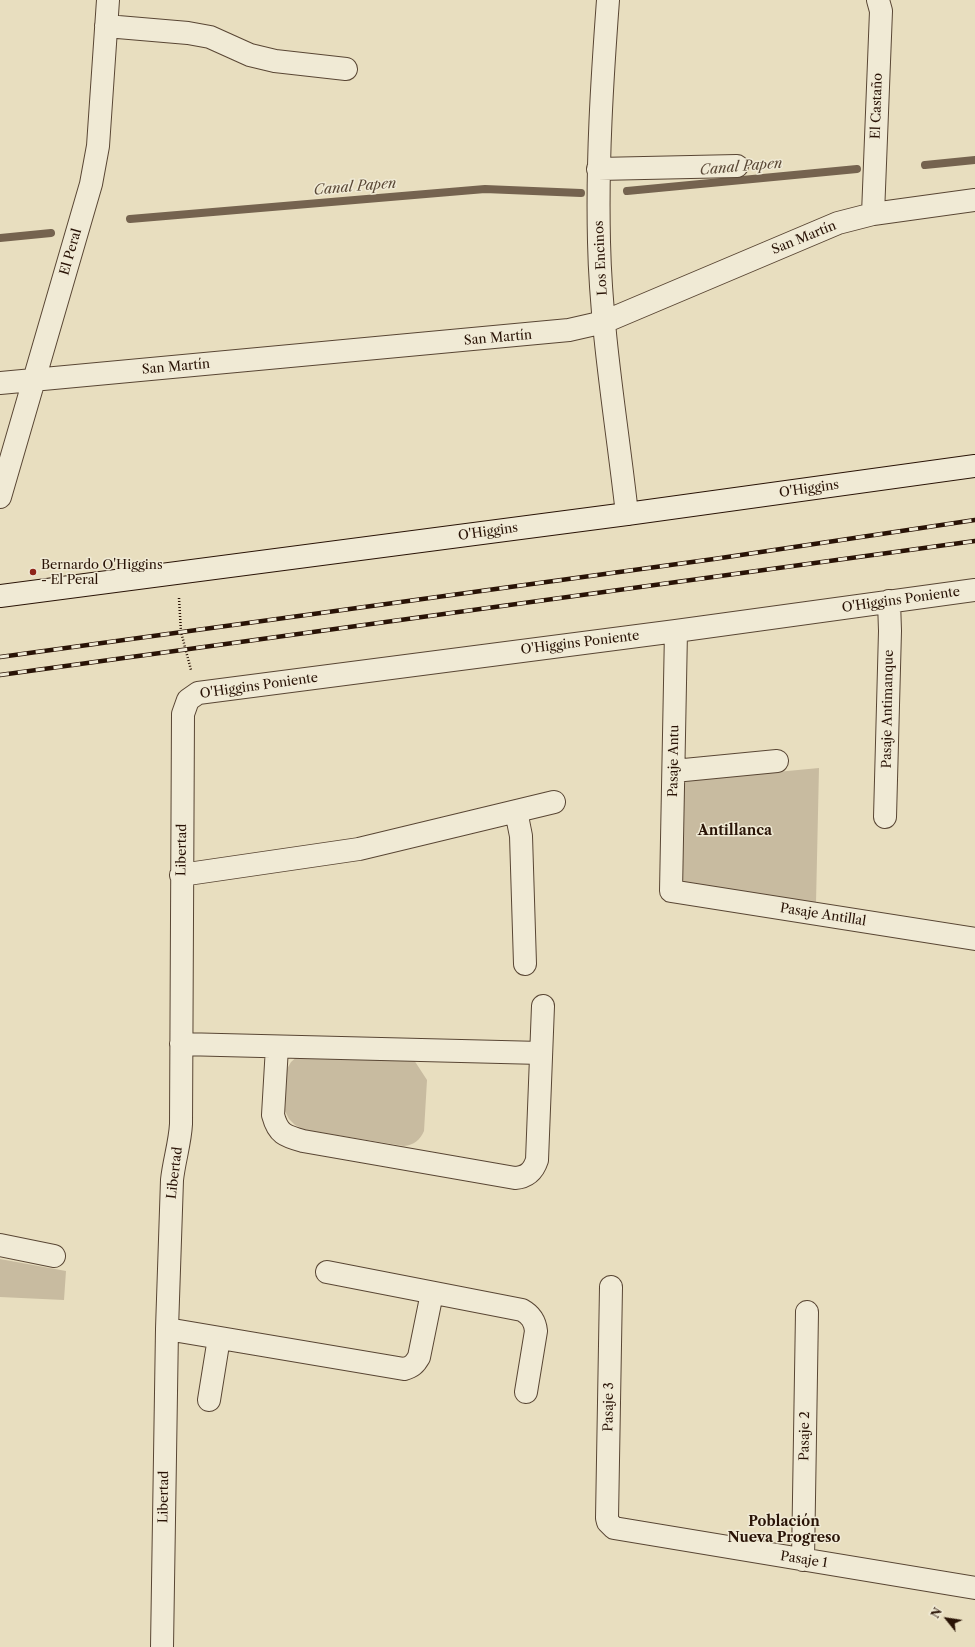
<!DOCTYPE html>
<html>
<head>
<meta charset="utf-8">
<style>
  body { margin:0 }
  #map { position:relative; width:975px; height:1647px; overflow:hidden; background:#e8debf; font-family:"Libre Caslon Text",serif }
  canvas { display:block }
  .north { position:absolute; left:927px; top:1599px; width:40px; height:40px; -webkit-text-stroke:3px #f0ead5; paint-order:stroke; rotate:300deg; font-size:11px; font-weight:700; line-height:16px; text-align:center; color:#291306 }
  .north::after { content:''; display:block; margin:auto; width:14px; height:18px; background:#291306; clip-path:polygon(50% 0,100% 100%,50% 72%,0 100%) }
</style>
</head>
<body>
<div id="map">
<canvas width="975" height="1647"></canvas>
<div class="north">N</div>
</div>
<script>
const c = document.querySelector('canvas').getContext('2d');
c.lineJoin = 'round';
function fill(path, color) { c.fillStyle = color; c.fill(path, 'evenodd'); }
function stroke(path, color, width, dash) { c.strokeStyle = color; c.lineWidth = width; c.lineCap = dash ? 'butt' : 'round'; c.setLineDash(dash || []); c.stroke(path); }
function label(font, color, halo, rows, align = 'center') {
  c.font = font + ' "Libre Caslon Text",serif'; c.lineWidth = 3; c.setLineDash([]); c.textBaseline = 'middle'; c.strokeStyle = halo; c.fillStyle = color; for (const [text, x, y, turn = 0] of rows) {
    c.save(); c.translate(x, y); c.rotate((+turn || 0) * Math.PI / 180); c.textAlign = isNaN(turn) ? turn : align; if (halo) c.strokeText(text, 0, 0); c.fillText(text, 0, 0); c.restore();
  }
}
fill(new Path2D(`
  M819,768L816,903L689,888L682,883L681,788L685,782L693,780Z
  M299,1055L414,1060L427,1080L424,1131C420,1140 414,1145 404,1146L305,1130L295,1125L289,1119L285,1111L287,1069L291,1062Z
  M0,1259L66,1271L64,1300L0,1297Z`), '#c8bba0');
stroke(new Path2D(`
  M925,165L975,160
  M627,191L857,169
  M130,219L485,189L581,193
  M0,238L51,233`), '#75634f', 8);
const street = new Path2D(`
  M608,0C602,81 597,161 599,242C601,333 617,424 627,514
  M106,26L188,33L210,37L250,55L275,61L346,69
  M598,169L737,166
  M873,214L881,11L878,0
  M0,383L569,330L604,322L838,223L873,214L975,200
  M0,497L91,184L98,146L108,0
  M676,631L671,891L975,939
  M674,771L777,761
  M516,811L521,836L525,964
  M885,817L890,631L889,601
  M181,875L359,849L554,802
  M181,1044L541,1053
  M277,1047L273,1115C278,1134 285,1136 303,1141L515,1178C527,1177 533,1172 537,1160L543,1006
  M0,1245L54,1256
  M327,1272L522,1310C531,1315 535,1321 536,1331L526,1392
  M611,1287L607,1518L608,1522L614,1528L975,1588
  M167,1329L404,1369C412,1367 415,1364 419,1357L432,1293
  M209,1400L219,1338
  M803,1560L807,1312
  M162,1647L167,1329L172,1180C174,1161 180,1143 181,1124L183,714L188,700L198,693L676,631L975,590`);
const secondary = new Path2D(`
  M0,596L627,514L975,466`);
stroke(street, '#594634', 24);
stroke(secondary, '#291306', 24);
stroke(new Path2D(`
  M179,598L181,632L191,670`), '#291306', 2.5, [1, 2]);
stroke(street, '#f0ead5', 22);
stroke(secondary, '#f0ead5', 22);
const rail = new Path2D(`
  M0,657L714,559L975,520
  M0,675L975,541`);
stroke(rail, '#291306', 4.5);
stroke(rail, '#f0ead5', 3, [9]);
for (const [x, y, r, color] of [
  [33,572,4,"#8f2418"]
]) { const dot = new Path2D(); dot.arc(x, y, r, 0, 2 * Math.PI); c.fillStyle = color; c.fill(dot); stroke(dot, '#f0ead5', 1.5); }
label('13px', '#291306', '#f0ead5', [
  ["El Castaño",877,106,-88],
  ["San Martín",804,238,-22],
  ["El Peral",71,252,-74],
  ["Los Encinos",601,258,-93],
  ["San Martín",498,338,-5],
  ["San Martín",176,367,-5],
  ["O'Higgins",809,489,-8],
  ["O'Higgins",488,532,-8],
  ["O'Higgins Poniente",901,600,-8],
  ["O'Higgins Poniente",580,643,-7],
  ["O'Higgins Poniente",259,686,-8],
  ["Pasaje Antimanque",888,709,-89],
  ["Pasaje Antu",674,761,-89],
  ["Libertad",182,850,-89],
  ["Pasaje Antillal",823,915,9],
  ["Libertad",175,1173,-83],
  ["Pasaje 3",609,1407,-89],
  ["Pasaje 2",805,1436,-89],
  ["Libertad",164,1497,-89],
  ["Pasaje 1",804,1560,9]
]);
label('13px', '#291306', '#f0ead5', [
  ["Bernardo O'Higgins",41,565],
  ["- El Peral",41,580]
], 'left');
label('italic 14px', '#5b4937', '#f0ead5', [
  ["Canal Papen",741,167,-5],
  ["Canal Papen",355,187,-5]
]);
label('bold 14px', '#291306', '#f0ead5', [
  ["Antillanca",735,831],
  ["Población",784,1522],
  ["Nueva Progreso",784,1538]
]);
</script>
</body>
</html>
